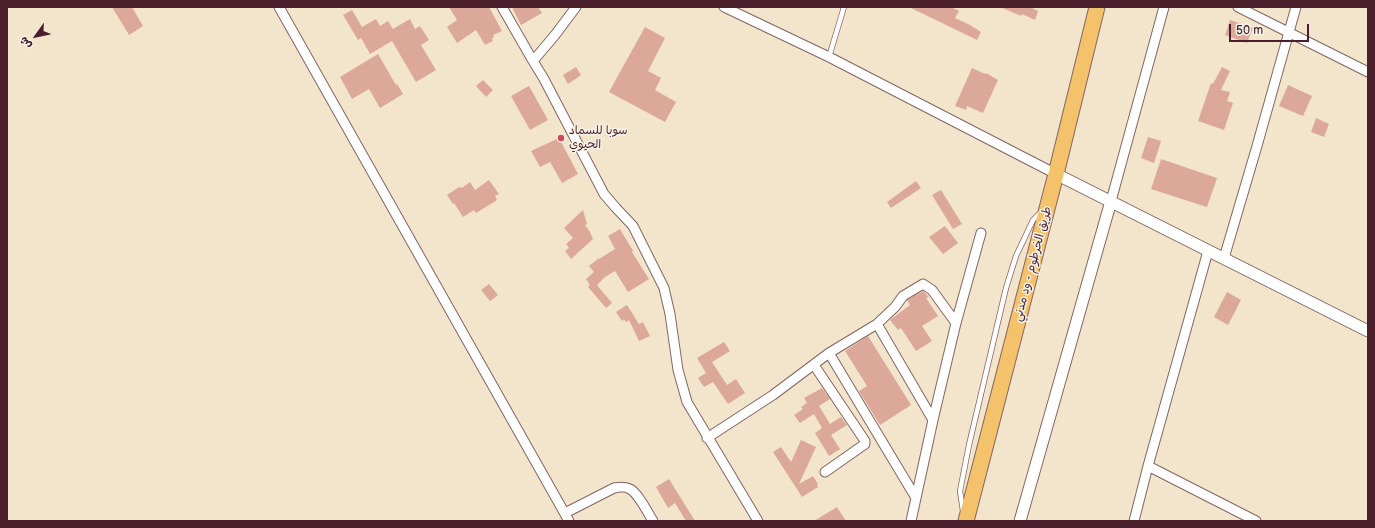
<!DOCTYPE html>
<html>
<head>
<meta charset="utf-8">
<style>
  body { margin:0 }
  #map { position:relative; width:1375px; height:528px; overflow:hidden; background:#f3e5cc; font-family:"Balsamiq Sans","Playpen Sans Arabic",sans-serif }
  canvas { display:block }
  .frame { position:absolute; inset:0; border:8px solid #4a1f2b; pointer-events:none }
  .north { position:absolute; left:16px; top:16px; width:40px; height:40px; -webkit-text-stroke:3px #f7f3e8; paint-order:stroke; rotate:237deg; font-size:11px; font-weight:700; line-height:16px; text-align:center; color:#4a1f2b }
  .north::after { content:''; display:block; margin:auto; width:14px; height:18px; background:#4a1f2b; clip-path:polygon(50% 0,100% 100%,50% 72%,0 100%) }
  .scale { position:absolute; left:1229px; top:24px; width:80px; height:18px; box-sizing:border-box; border:2px solid #4a1f2b; border-top:0; padding-left:5px; font-size:12px; line-height:14px; white-space:nowrap; color:#4a1f2b; -webkit-text-stroke:3px #f7f3e8; paint-order:stroke }
</style>
</head>
<body>
<div id="map">
<canvas width="1375" height="528"></canvas>
<div class="frame"></div>
<div class="north">ش</div>
<div class="scale">50 m</div>
</div>
<script>
const c = document.querySelector('canvas').getContext('2d');
c.lineJoin = 'round';
function fill(path, color) { c.fillStyle = color; c.fill(path, 'evenodd'); }
function stroke(path, color, width, dash) { c.strokeStyle = color; c.lineWidth = width; c.lineCap = dash ? 'butt' : 'round'; c.setLineDash(dash || []); c.stroke(path); }
function label(font, color, halo, rows, align = 'center') {
  c.font = font + ' "Balsamiq Sans","Playpen Sans Arabic",sans-serif'; c.lineWidth = 3; c.setLineDash([]); c.textBaseline = 'middle'; c.strokeStyle = halo; c.fillStyle = color; for (const [text, x, y, turn = 0] of rows) {
    c.save(); c.translate(x, y); c.rotate((+turn || 0) * Math.PI / 180); c.textAlign = isNaN(turn) ? turn : align; if (halo) c.strokeText(text, 0, 0); c.fillText(text, 0, 0); c.restore();
  }
}
fill(new Path2D(`
  M112,7H132L143,26L129,35Z
  M449,7H489L502,31L493,35L494,37L492,38L493,41L485,45L476,30L457,43L447,27L457,20Z
  M512,7H538L542,13L521,25Z
  M909,7H951L959,11L955,18L970,25L981,32L977,40Z
  M1000,7H1030L1038,11L1035,20L1022,14L1021,16Z
  M352,10L362,27L376,19L380,26L388,21L393,29L410,19L415,29L420,26L429,40L421,45L436,70L416,82L392,41L370,54L361,38L358,40L343,15Z
  M1230,20L1253,28L1247,43L1225,35Z
  M645,27L665,38L648,71L661,78L655,90L676,102L665,122L609,92Z
  M378,54L396,85L397,84L403,94L380,108L369,89L352,99L340,77Z
  M576,67L581,75L568,84L563,75Z
  M1222,67L1230,71L1221,90L1230,92L1227,101L1233,103L1224,130L1198,121L1211,83L1213,84Z
  M972,68L985,74L986,73L998,80L983,113L967,106L966,110L955,106Z
  M483,80L493,90L486,97L476,86Z
  M1288,85L1312,96L1303,116L1279,106Z
  M529,86L548,120L530,130L511,96Z
  M1316,118L1329,124L1324,137L1311,132Z
  M1148,137L1161,141L1154,163L1141,158Z
  M559,138L578,174L562,183L550,162L540,167L531,151Z
  M1161,159L1217,178L1207,207L1151,189Z
  M489,180L499,194L495,196L497,200L476,213L474,210L463,217L454,203L453,204L447,195L459,187L462,188L470,182L475,190Z
  M916,181L921,188L891,208L887,202Z
  M941,190L962,224L953,229L932,195Z
  M583,210L587,224L585,225L590,232L593,239L571,259L565,251L569,248L566,244L573,238L564,228Z
  M945,226L958,243L943,254L929,237Z
  M620,229L633,251L632,252L649,279L628,292L615,271L605,277L597,285L612,303L606,308L588,287L590,285L586,279L594,272L589,266L599,258V259L615,249L608,236Z
  M489,284L498,295L490,301L481,290Z
  M923,291L929,297L926,298L938,316L922,326L932,341L916,351L901,328L898,330L890,320L910,305L907,300Z
  M1227,292L1241,300L1228,325L1214,317Z
  M627,305L639,324L643,322L650,336L639,341L629,320L626,322L624,319L622,321L616,312Z
  M868,336L911,405L880,425L859,391L867,386L845,351Z
  M724,342L730,351L712,362L727,385L736,379L745,393L728,404L713,382L704,387L698,378L706,373L697,358Z
  M822,388L830,399L819,406L830,424L841,417L847,425L831,435L840,449L829,456L815,433L822,428L814,414L800,423L794,415L803,409L801,407L807,403L804,398Z
  M801,440L816,447L799,484L813,476L818,484L817,485L818,487L802,497L773,452L781,447L791,462Z
  M669,479L695,521H686L675,503L668,508L656,487Z
  M837,507L846,521H814Z`), '#dba899');
const service = new Path2D(`
  M829,57L844,7
  M963,511L960,491L969,445L1006,288L1016,256L1026,235L1033,220L1040,213`);
const minor = new Path2D(`
  M279,7L569,521
  M502,7L533,61
  M576,7L555,35L533,61L544,79L604,194L616,208L633,226L664,288L670,314L678,370L687,402L758,521
  M724,7L829,57L1056,174
  M1238,7L1368,72
  M1111,201L1164,7
  M1224,258L1257,146L1296,7
  M877,324L933,420
  M829,353L916,498
  M814,365L865,441V444L825,472
  M707,438L773,395L829,353L877,324L895,307L903,296L923,284L932,290L956,323
  M1148,466L1256,521
  M565,513L614,488C619,487 625,486 630,489C638,493 648,513 653,521
  M911,521L933,420L956,323L981,233
  M1134,521L1148,466L1208,251`);
const tertiary = new Path2D(`
  M1056,174L1368,331
  M1020,521L1111,201`);
const trunk = new Path2D(`
  M966,521L1056,174L1097,7`);
stroke(service, '#856463', 6);
stroke(minor, '#856463', 11);
stroke(tertiary, '#856463', 13);
stroke(trunk, '#856463', 17);
stroke(service, '#fff', 4.5);
stroke(minor, '#fff', 9);
stroke(tertiary, '#fff', 11);
stroke(trunk, '#f4c26a', 15);
for (const [x, y, r, color] of [
  [561,138,4,"#d1495b"]
]) { const dot = new Path2D(); dot.arc(x, y, r, 0, 2 * Math.PI); c.fillStyle = color; c.fill(dot); stroke(dot, '#f7f3e8', 1.5); }
label('12px', '#4a1f2b', '#f7f3e8', [
  ["سوبا للسماد",569,131],
  ["الحيوي",569,145]
], 'left');
label('12px', '#4a1f2b', '#f7f3e8', [
  ["طريق الخرطوم - ود مدني",1033,264,-75]
]);
</script>
</body>
</html>
